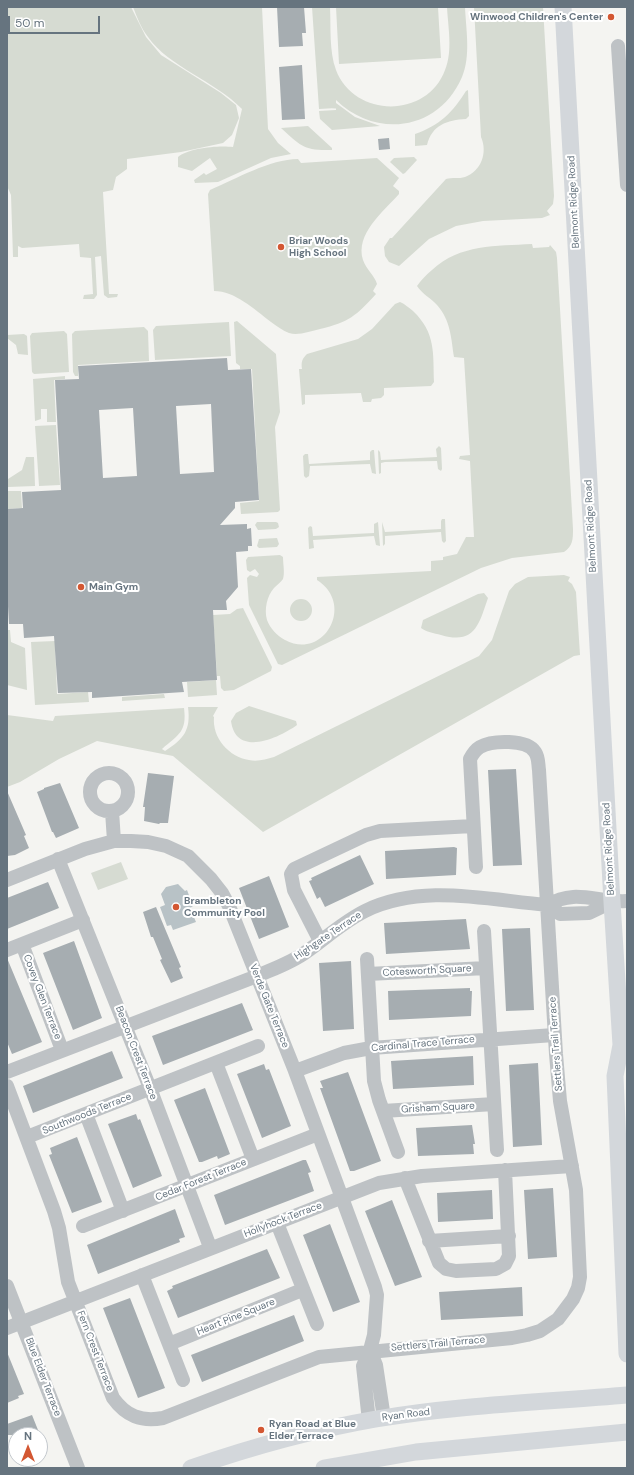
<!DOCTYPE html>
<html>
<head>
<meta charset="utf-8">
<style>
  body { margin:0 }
  #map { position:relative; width:634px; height:1475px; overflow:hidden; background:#f4f4f1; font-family:"DM Sans",sans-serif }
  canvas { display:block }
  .frame { position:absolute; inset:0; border:8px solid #66747f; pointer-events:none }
  .north { position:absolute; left:8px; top:1427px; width:40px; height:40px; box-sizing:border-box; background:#fff; border:1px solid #c2c7cc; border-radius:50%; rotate:0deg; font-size:11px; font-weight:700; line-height:16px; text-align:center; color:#66747f }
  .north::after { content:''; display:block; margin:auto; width:14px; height:18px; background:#d35732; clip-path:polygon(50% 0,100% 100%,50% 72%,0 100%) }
  .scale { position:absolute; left:8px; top:16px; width:92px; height:18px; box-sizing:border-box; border:2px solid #66747f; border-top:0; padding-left:5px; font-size:12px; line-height:14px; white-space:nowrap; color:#66747f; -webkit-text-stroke:3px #fff; paint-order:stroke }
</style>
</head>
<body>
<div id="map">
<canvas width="634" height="1475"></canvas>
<div class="frame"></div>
<div class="north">N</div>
<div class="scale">50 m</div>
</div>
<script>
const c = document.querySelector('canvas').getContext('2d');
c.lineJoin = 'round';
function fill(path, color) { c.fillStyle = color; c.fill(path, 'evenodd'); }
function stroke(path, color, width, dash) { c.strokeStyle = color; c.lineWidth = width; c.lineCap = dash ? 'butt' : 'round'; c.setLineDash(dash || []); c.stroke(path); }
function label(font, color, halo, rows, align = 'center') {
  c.font = font + ' "DM Sans",sans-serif'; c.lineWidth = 4; c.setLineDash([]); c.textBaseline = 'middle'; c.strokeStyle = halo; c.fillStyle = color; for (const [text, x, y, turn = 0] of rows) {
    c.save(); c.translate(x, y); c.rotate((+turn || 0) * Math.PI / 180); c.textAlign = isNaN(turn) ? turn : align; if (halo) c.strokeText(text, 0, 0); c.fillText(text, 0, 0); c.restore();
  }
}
fill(new Path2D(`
  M7,7H131L146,37L161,55L221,93L236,105L239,118L232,135L223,143L181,152L127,159V169L116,177L113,190L103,192L109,294H118L117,297L108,298L104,295L101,256L95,257L97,295L94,299H83L84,295L93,294L91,258L80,257L79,244L22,248L18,246V257H13L11,195L7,186Z
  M133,7H262L268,129L278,143L291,154L271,158L218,182L195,183L194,180L204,173L206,175L217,169L210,158L192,171L178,167V157C188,148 219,145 233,147L242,109C215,81 169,67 148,37C141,28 137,17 133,7Z
  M312,7H330C331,27 329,51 336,70C354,118 427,119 445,70C453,51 448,27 447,7H465C466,30 471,56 462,77C439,131 376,139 336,100V108L319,109Z
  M336,7H438L441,58L339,64Z
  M474,7H543L554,196L553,204L547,211L550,215L542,218L483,221L456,226L429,239L399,266L389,262L385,256L384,247L390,238H392L446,179C452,177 459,179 465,177C481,171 488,153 481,137Z
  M468,90L469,116L466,119C447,120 432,125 427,145L415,146V134C439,126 453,112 466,91Z
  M336,103L355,117L380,126L332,130L320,119L319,111L336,110Z
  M308,126L332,148V150C304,151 301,146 281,128Z
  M414,157L417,160L405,173L403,174L390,162L394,158Z
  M377,158L399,178L393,186L399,191V194C383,212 355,234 363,260C366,269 375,276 377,284L373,291L376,294C356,316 349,322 320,329C311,331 298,336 289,333C283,331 277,326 271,322C254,309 235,291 214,291L208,194L210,190C236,179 270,159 298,159L301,163Z
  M532,244L533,248L549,247L550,245L556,252L557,258L573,529C573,539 573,546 564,552L512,558L481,568L282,665L278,664L249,605L247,578L250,575L257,577L259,574L255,569L250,572L247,570L246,560L248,557L280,555L283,557C283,564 285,573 283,579C281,582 277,585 274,588C267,596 264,609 267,620C270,628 277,636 285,640C323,661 356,605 317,580V577L431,571V561L443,560V557L457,554L466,537H474L470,461L459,459L460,456L470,455L464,358L454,357C451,338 451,321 437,305C431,298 422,294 417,286C421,280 426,275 432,270C460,244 496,246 532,244Z
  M400,302C405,304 409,308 413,311C436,333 433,353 434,382L431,386L384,388V395L381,398L372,399L371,402H363L361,393L305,395V404L302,405L299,369H302C301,362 302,359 307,354L358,339L372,329L395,304Z
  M237,321L276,354L280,412L275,427L280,510L278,512L241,514L240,503L259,501L252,369H240V366L236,363L234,322Z
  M229,322L231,356L155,360L153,330L156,326Z
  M144,327L148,331L149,361L78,365V376H75L73,372L72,334L75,331Z
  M64,331L67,334L69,372L34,374L32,372L30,336L32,333Z
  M24,334L27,336L28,355L18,354L16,345L7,338V335Z
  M65,376V379L54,380L56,422H47V409H41V419L35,421L33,379Z
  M56,425L60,485L39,486L35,426Z
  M439,446L441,448L442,469L441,471L438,469L437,461L385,462L381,463V473L379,474L378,450L380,452L381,460L437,457L436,449Z
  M372,450H374L376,474L372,473L370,464L310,466L309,476L306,478L304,476L303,456L305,454H308L309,464L370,460V452Z
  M26,457H34L35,486L8,487V479L22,470Z
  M7,491H21L22,508L7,509Z
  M442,519H445L446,541L444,543L442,541L441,532L385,536V544L383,546L382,522L385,532L441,529V521Z
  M257,522H276L278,523L279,527L276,529L258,530L255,525Z
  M378,522L380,546L376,545L374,536L313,540L314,548L309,549L308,528L310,526L312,527L313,536L374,533V524Z
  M277,538L279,544L277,547L259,548L257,546L259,539Z
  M564,575L570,577L568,581L572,584L576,592L580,655L574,656L263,832L173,756L97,741L59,759L20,782L7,787V715L53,721L55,716L184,708C187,732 179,734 162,749L165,751C184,739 191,730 188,707H218L213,716L214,717C212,738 229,757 249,760C258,762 266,759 274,757L479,656L492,640L509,591L515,584L528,577Z
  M484,593L488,598C479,624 475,645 441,635C434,633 426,632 421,628L423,620L478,594Z
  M290 610a11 11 0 1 1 22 0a11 11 0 1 1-22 0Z
  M243,608L272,667L271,671L234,690L224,691L221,688L220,676H217L213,615L230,614L237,609Z
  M7,630H10L11,642L25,648L27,690L7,685Z
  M55,641L57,694L88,692L89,702L35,705L31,642Z
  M216,680L217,695L188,697L187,682Z
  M164,694L165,698L122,701V697Z
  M249,706L296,721L297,725C279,738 236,758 231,721L236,713Z
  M121,862L128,879L98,890L91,873Z`), '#d6dbd2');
fill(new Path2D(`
  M178,884L185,891L187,890L193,906L190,908L196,922L173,930L171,925L167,926L160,907L165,905L161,894L166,887Z`), '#b8c2c6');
fill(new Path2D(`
  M277,7H304L306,33H302L303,46L279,47Z
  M302,65L305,119L282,120L279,67Z
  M389,138L390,149L379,150L378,139Z
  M227,358L228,370L251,369L259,500L235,502V508L220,525L247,524V529L251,528L252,546H248V551L236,552L238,587L226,601L227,610H213L217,680L182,682L184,692L92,698V692L58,693L54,636L24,638L23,624H9L7,589V509L23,508L22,492L61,490L55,380L79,379L78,366ZM211,404L214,472L180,474L176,406ZM133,408L137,476L103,478L99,410Z
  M516,769L522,865L493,866L488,770Z
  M148,773L174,776L168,823H160L159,824L144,821L145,807H143Z
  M60,783L79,828L56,838L53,832H52L37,792L44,789V788Z
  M7,791L26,835L24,836L29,848L15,855L7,856Z
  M454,847L457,848L456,875L386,879L385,851Z
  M360,855L374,884L325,907L320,897L317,899L309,881L312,880L311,878Z
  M269,876L289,927L259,939L239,888Z
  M48,882L59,908L7,929V898Z
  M156,907L181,967L179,968L183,978L171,983L160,960L162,959L153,937H151L143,912Z
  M466,919L470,949L386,954L384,923Z
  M530,928L534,1010L506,1011L502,929Z
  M74,941L102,1018L73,1030L43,953Z
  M7,958L42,1042L12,1054L7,1042Z
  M351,961L354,1029L323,1031L319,963Z
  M470,988V991H472L471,1016L389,1020L388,991Z
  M242,1003L253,1030L163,1065L152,1036Z
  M112,1051L123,1078L33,1113L23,1086Z
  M473,1056L474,1085L393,1089L391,1061Z
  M538,1063L542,1145L513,1147L509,1065Z
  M264,1064L266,1070L269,1069L291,1126L262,1138L237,1074Z
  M348,1072L381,1161L354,1171H350L320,1088H323L320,1081Z
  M205,1088L230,1154L218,1159L217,1156L202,1162H199L174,1100Z
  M136,1114L138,1120L140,1119L162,1176L133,1188L108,1124Z
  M472,1125L475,1144H473L474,1154L418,1156L416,1128Z
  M77,1137L102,1202L72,1213L49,1155L52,1154L50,1148Z
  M303,1160H306L311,1172L308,1173L314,1191L225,1225L214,1195Z
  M553,1188L557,1257L528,1259L524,1190Z
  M492,1190L493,1219L438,1222L437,1193Z
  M392,1200L422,1277L395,1286L365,1211Z
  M175,1209L185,1237L179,1239L180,1242L98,1274L87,1245Z
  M330,1224L360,1302L333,1312L303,1235Z
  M267,1249L280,1278L178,1318L167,1291L173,1288L172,1286Z
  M522,1287L523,1316L441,1320L439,1292Z
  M130,1298L165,1388L138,1398L103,1308Z
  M294,1315L304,1341L202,1382L191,1355Z
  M7,1352L24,1394L18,1396L19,1398L7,1403Z
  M32,1415L40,1435H7V1424Z`), '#a6adb1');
stroke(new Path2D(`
  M618,46L627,185
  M90 792a19 19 0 1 1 38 0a19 19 0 1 1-38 0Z
  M112,811L114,841
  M58,859L150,1088L210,1247
  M7,880L85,849L114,841H131L148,842L166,846L188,856L211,879L222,893L229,906L295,1071L375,1287L377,1295L374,1335L370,1350L363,1366L369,1421
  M548,905C575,888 598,903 627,901
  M484,931L497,1150
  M320,941L294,890L291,874L294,869L366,835L380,831L473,826
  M22,944L62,1050
  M7,950L83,920
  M367,959L374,1081L379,1100L398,1152
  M368,974L486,968
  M216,1063L253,1159
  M295,1071L344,1053L371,1048L554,1035
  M7,1072L257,976C273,969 291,963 306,952C326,938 343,922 365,911C422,883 487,900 548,905L560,914L589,913L612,902
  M7,1086L54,1211L59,1228L68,1282L113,1398C126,1416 141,1422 163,1418L319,1357L512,1338L527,1335L540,1331L558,1319L573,1299L578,1288L580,1277L576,1190L560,1101L556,1054L539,770C538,764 539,758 535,752C527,739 492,740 480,747C475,750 473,753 470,759L476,867
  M383,1111L494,1104
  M86,1114L123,1211
  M27,1137L258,1046
  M405,1178L439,1263L446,1269L456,1271L496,1269L505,1264L509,1256L505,1170
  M277,1223L317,1324
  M83,1226L318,1134
  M429,1241L509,1236
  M142,1275L183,1380
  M7,1286L78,1468
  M7,1328L379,1183L422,1176L572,1166
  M169,1344L302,1290
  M370,1350L376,1365L384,1418`), '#bec2c5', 14);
stroke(new Path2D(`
  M563,7L612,902L621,1045L615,1076L627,1354
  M191,1468C251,1447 313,1430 376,1419C457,1405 545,1402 627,1395
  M324,1468L416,1452L627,1432`), '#d3d7db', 17);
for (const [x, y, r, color] of [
  [611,17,4,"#d35732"],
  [281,247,4,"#d35732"],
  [81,587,4,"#d35732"],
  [176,907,4,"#d35732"],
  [261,1430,4,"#d35732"]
]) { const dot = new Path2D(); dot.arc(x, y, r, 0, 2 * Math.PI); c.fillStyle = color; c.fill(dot); stroke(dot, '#fff', 1.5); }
label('bold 10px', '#66747f', '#fff', [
  ["Winwood Children's Center",603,17,"right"],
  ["Briar Woods",289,241],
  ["High School",289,253],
  ["Main Gym",89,587],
  ["Brambleton",184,901],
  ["Community Pool",184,913],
  ["Ryan Road at Blue",269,1424],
  ["Elder Terrace",269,1436]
], 'left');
label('10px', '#66747f', '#fff', [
  ["Belmont Ridge Road",574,202,-93],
  ["Belmont Ridge Road",591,526,-93],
  ["Belmont Ridge Road",609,849,-93],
  ["Highgate Terrace",328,936,-34],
  ["Cotesworth Square",427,971,-3],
  ["Covey Glen Terrace",42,997,69],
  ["Verde Gate Terrace",269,1006,68],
  ["Cardinal Trace Terrace",423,1044,-5],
  ["Settlers Trail Terrace",556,1044,-94],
  ["Beacon Crest Terrace",136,1053,69],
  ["Grisham Square",438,1108,-3],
  ["Southwoods Terrace",87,1114,-22],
  ["Cedar Forest Terrace",201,1180,-22],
  ["Hollyhock Terrace",283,1220,-21],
  ["Heart Pine Square",236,1317,-22],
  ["Settlers Trail Terrace",438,1344,-5],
  ["Fern Crest Terrace",95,1351,69],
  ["Blue Elder Terrace",43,1377,69],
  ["Ryan Road",406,1415,-7]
]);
</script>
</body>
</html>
